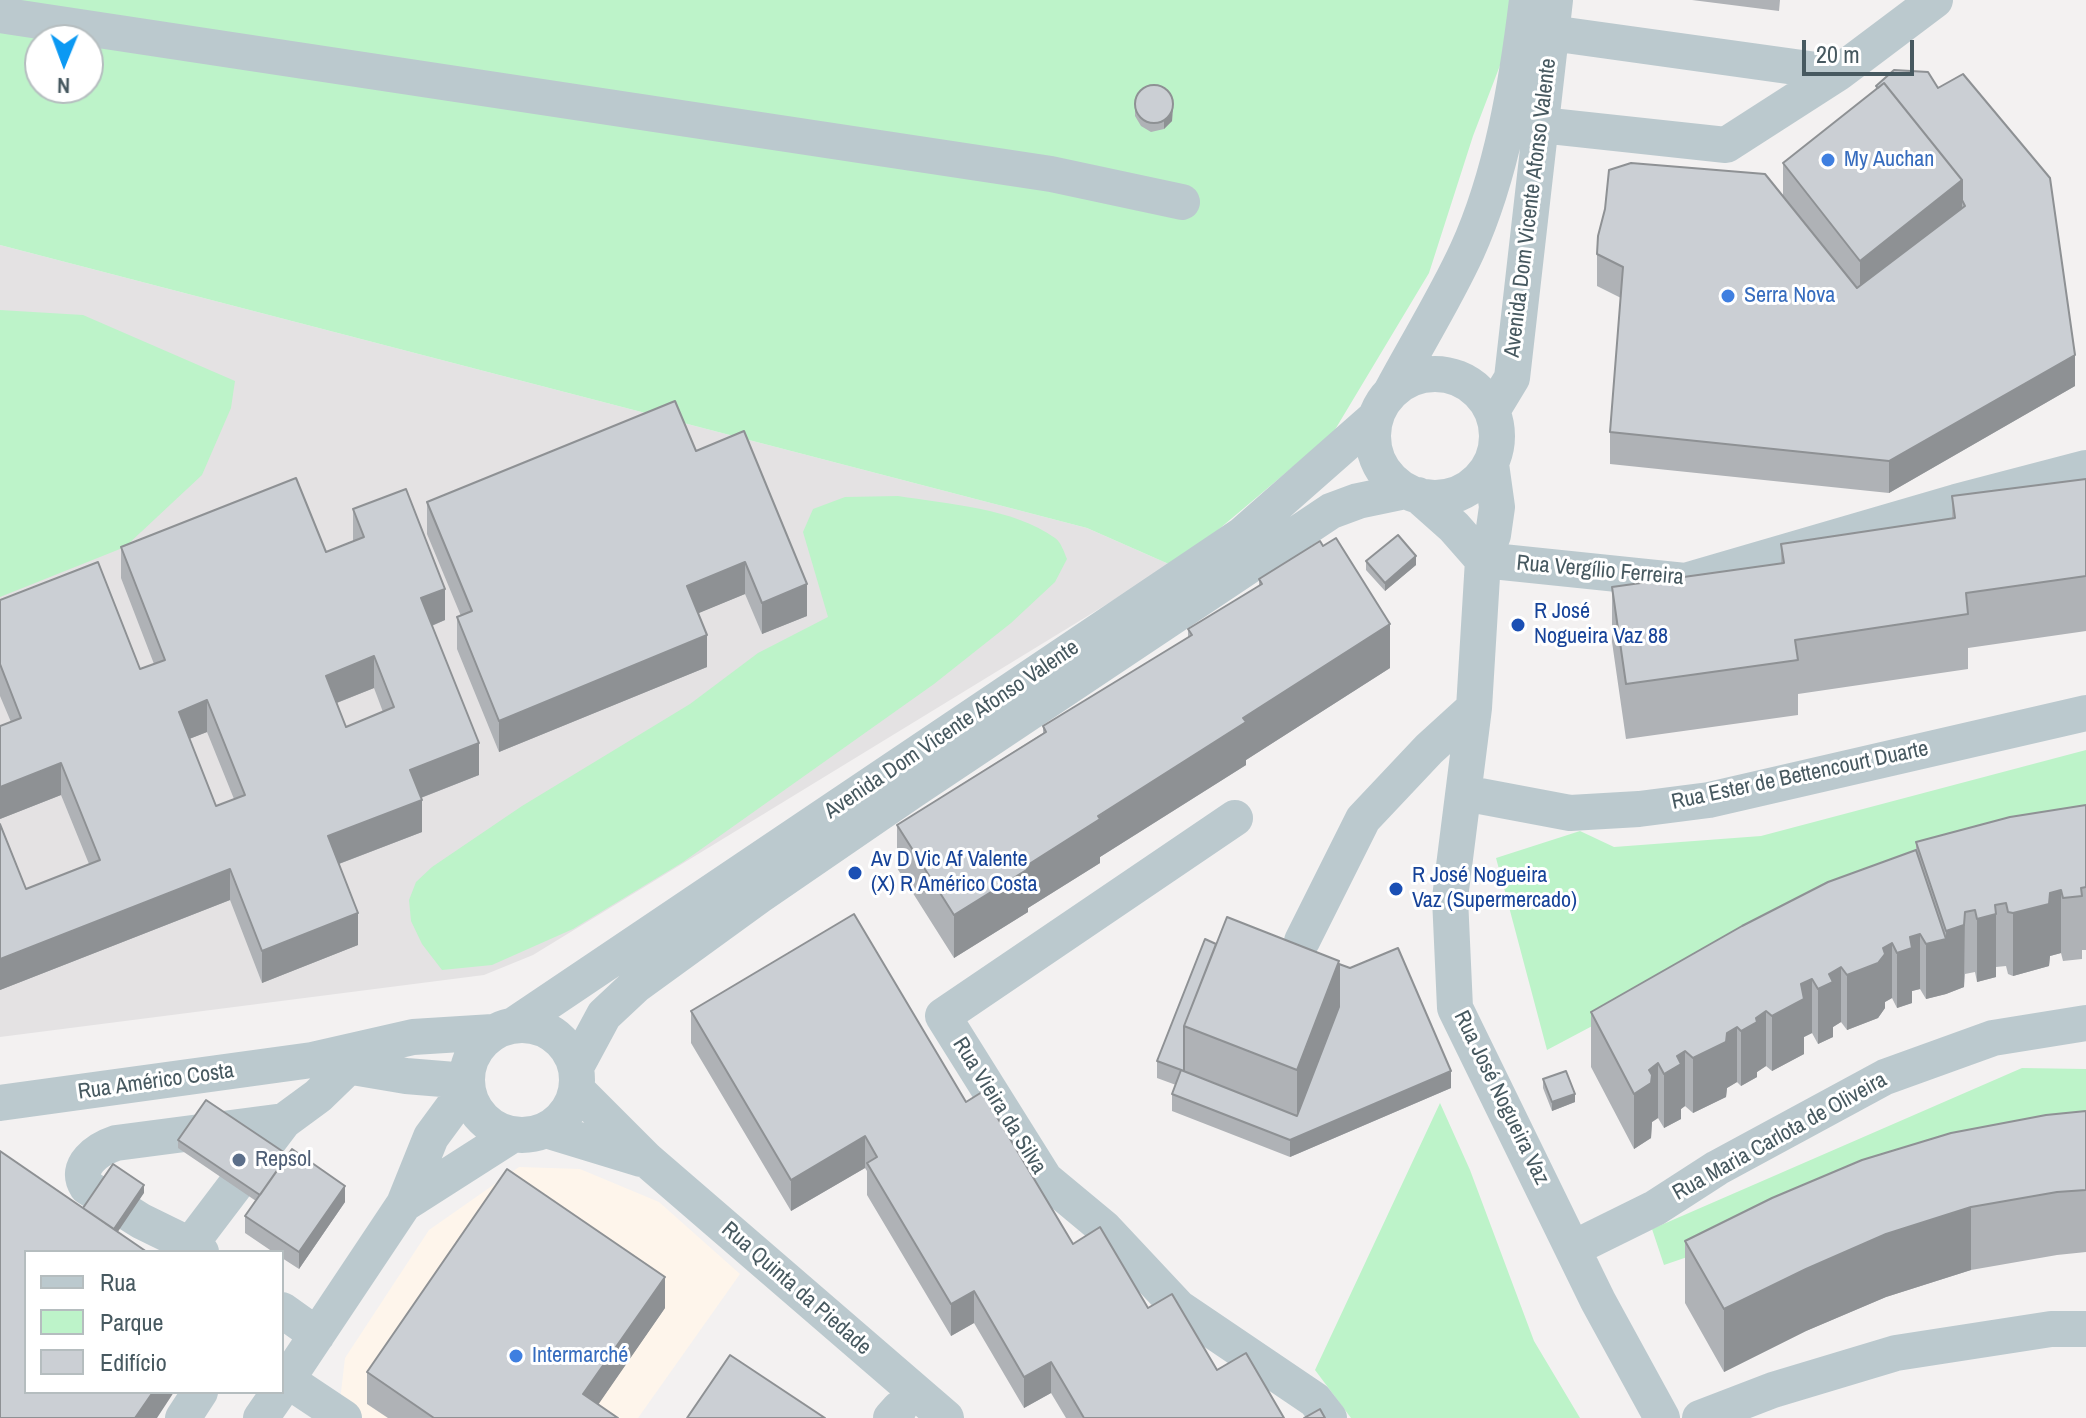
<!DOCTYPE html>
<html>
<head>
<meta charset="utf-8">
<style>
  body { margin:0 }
  #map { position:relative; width:2086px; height:1418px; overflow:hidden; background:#f3f1f1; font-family:"Archivo Narrow",sans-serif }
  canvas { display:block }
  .legend { position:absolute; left:24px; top:1250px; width:260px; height:144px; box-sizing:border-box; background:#fff; border:2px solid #b5bdbf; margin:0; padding:10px 14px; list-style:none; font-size:24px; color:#475960 }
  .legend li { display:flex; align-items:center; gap:16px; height:40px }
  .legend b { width:40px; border:2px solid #b5bdbf }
  .north { position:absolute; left:24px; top:24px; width:80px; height:80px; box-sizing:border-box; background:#fff; border:2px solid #b5bdbf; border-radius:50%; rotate:181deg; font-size:22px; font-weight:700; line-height:32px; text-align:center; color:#475960 }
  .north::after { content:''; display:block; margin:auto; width:28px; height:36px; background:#0b99f3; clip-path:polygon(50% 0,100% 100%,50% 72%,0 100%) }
  .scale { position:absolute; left:1802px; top:40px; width:112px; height:36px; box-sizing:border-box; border:4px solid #475960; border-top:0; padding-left:10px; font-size:24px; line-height:28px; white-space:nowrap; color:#475960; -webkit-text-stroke:6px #fff; paint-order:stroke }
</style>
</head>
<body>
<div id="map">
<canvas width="2086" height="1418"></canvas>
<ul class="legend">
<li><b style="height:10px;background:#bbc9ce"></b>Rua</li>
<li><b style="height:22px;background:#bdf3c9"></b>Parque</li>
<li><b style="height:22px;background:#cbcfd4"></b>Edifício</li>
</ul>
<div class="north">N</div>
<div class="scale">20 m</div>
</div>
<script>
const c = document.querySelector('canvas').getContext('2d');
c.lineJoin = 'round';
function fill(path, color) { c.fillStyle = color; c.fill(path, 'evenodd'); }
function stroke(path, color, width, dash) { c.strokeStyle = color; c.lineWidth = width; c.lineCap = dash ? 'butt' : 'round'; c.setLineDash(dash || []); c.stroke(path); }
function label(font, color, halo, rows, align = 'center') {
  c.font = font + ' "Archivo Narrow",sans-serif'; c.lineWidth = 6; c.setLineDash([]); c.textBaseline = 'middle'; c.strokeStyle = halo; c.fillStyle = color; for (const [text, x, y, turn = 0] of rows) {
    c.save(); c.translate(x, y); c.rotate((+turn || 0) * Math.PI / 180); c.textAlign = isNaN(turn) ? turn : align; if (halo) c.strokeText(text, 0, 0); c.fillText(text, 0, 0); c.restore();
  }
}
fill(new Path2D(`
  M519,1167L580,1169L659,1202L740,1274L638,1418H338L345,1358L429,1230Z`), '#fef5eb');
fill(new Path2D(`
  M0,245L1087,528L1171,565L533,955L484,975L0,1037Z`), '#e4e2e3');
fill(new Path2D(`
  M0,0H1525L1473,136L1429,273L1333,433L1212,535L1171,565L1087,528L0,245ZM40,40H88V88H40Z
  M0,310L83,315L235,381L231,408L202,475L125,547L0,597Z
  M898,496C947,504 1014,508 1055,538C1061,542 1064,552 1067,559L1055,582L1011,623L934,684L683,862L573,929L492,965L442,970L422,944L411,921L409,900L416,882L432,867L522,806L690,704L758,653L828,617L803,532L813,509L845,497Z
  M2086,750V833L1809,911L1547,1050L1496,858L1580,831L1614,847L1761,836Z
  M2022,1068L2086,1069V1137L2021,1142L1664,1265L1652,1229Z
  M1440,1103L1470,1170L1534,1341L1580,1418H1351L1315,1370Z`), '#bdf3c9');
stroke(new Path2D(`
  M0,15L1051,174L1182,202
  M1838,73L1935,0
  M1541,125L1726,145L1838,73L1551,33
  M1373 436a62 62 0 1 1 124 0a62 62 0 1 1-124 0Z
  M1391,392C1416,345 1445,299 1467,251C1502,174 1517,83 1527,0
  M1492,411L1512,378L1555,0
  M1491,464L1497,507L1493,535L1483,560L1474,708L1450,898L1455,1008L1598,1301L1662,1418
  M1418,495L1454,527L1483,560
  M1483,560L1685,581L1956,502L2086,468
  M1464,793L1570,813L1639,809L1709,800L2086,713
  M1235,818L943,1016L1045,1179L1104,1228L1179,1308L1315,1400L1329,1418
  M1302,941L1363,819L1429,749L1474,708
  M467 1080a55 55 0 1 1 110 0a55 55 0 1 1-110 0Z
  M514,1025L1242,535L1376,417
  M329,1063L406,1076L467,1081
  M576,1067L604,1015L635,986L759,896L912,791L1331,511L1358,501L1406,491
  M577,1090L647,1160L946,1418
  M0,1103L312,1060L413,1037L493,1032
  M546,1130L641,1159
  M404,1204L512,1135
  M190,1245L141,1221L87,1187C73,1166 98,1149 116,1143L284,1121
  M1574,1248L1655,1208L1717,1168L1885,1077L1993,1038L2086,1023
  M201,1252L190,1245L284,1121L318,1096L348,1067
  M282,1310L317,1335
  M287,1380L344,1418
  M282,1387L404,1204L431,1137L467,1088
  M183,1418L200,1392
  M261,1418L279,1392
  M891,1418L899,1409
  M1700,1418L1773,1390L1896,1353L2051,1329H2086`), '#bbc9ce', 36);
fill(new Path2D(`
  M1692,0H1780L1779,11Z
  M1894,70L2075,386L1889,493L1610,464V432L1621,298L1597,286V254L1783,196V163L1876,90V86Z
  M1135,107L1173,109L1172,121L1164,129L1151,132L1141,126L1135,116Z
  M696,451L807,616L762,634L745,594L698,613L707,667L499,752L457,649V617L461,616L427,534V502Z
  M2086,479V631L1968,648V669L1798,694V715L1626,739L1612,642V587L1781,563V544L1952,519V496Z
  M353,509L445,620L432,626L479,775L421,798L422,832L339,864L358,945L262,983L230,900L0,990V824L26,889L89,864L61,795L0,819V726L11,722L0,696V600L140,669L154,664L121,578V547L326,552L353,541ZM374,688L383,712L346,727L337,703ZM207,732L234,799L216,806L189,739Z
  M1366,561L1416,565L1385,591L1366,570Z
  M1259,579L1390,668L1246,760V765L1100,857V863L1028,908V912L954,958L897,868V825L1043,733V726L1188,638V629L1259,586Z
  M2086,805V950H2082V959L2063,961L2061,953L2050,956L2049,966L2013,976L2008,974L2006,966L1996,967V977L1977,982L1975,972L1965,974L1964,987L1946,994L1926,999L1920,989L1912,991V1003L1897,1008L1892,998L1885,1002V1008L1878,1018L1847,1030L1841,1022L1833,1027V1037L1818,1044L1812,1033L1804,1037V1054L1772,1071L1766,1066L1757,1072V1077L1741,1086L1737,1082L1727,1088L1726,1097L1693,1113L1685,1106L1681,1109V1119L1664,1128L1658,1118L1652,1122L1651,1138L1634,1149L1591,1067V1012L1916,850V842Z
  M1216,944L1339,964L1451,1088L1290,1157L1172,1111V1094L1176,1085L1157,1078V1061Z
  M691,1011L966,1102L1073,1244L1148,1308L1217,1370L1284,1418H1066L1051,1393L1024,1408L974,1323L951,1336L867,1195V1171L865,1168L791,1211L691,1043Z
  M1543,1079L1575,1102L1552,1111L1543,1088Z
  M2086,1111V1252L2057,1255L1971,1270L1886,1297L1806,1331L1724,1372L1685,1303V1241Z
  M178,1140L345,1202L299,1269L282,1258V1252H273L245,1233V1216L256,1201L178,1148Z
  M665,1308L598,1404L618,1418H388L367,1404V1372Z`), '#afb2b6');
fill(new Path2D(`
  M1173,100L1172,121L1164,129V121Z
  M1962,180V235L1860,315V261Z
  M2075,355V386L1889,493V461Z
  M1416,556V565L1385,591V583Z
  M745,562V594L687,618V586Z
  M807,584V616L762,634V603Z
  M445,589V620L421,630V598Z
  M1390,624V668L1246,760V765L1100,857V863L1028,908V912L954,958V915L1243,718Z
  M707,635V667L499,752V721Z
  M374,656V688L326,707V676Z
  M207,700V732L179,743V712Z
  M479,743V775L410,802V770Z
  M61,763V795L0,819V787Z
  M422,800V832L328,868V836Z
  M230,869V900L0,990V959Z
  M2061,890V953L2050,956L2049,966L2013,976V913L2050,893Z
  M1965,912L1964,987L1946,994L1926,999V944L1946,939V931Z
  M358,913V945L262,983V951Z
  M1996,914V977L1977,982V919Z
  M1920,934V989L1912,991V1003L1897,1008V953L1910,937Z
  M1892,943V998L1885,1002V1008L1878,1018L1847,1030V975L1883,948Z
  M1339,961V1023L1297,1133V1070Z
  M1841,967V1022L1833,1027V1037L1818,1044V989L1829,974Z
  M1812,979V1033L1804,1037V1054L1772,1071V1016L1801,984Z
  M1766,1011V1066L1757,1072V1077L1741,1086V1031L1756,1018Z
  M1737,1027V1082L1727,1088L1726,1097L1693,1113V1058Z
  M1685,1051V1106L1681,1109V1119L1664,1128V1074L1677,1056Z
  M1658,1063V1118L1652,1122L1651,1138L1634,1149V1094L1649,1070Z
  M1451,1071V1088L1290,1157V1140Z
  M1575,1094V1102L1552,1111V1102Z
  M865,1136V1168L791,1211V1180Z
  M144,1185V1193L113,1239V1231Z
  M345,1186V1202L299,1269V1252Z
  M1971,1207V1270L1886,1297L1806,1331L1724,1372V1309L1806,1269L1886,1234Z
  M665,1277V1308L589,1418L583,1394Z
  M974,1291V1323L951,1336V1304Z
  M1051,1362V1393L1024,1408V1377Z
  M153,1392H174L157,1418H135Z`), '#8e9194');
const building = new Path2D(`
  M1894,70L1928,72L1938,88L1963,74L2050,178L2075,355L1889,461L1610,432L1623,267L1597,254L1598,236L1605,209L1609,170L1631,163L1765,174L1857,288L1965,206L1962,200V180L1884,83L1878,88L1876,86Z
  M1884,83L1962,180L1860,261L1783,163Z
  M1135 104a19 19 0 1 1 38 0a19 19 0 1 1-38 0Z
  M675,401L696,451L744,431L807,584L762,603L745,562L687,586L707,635L499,721L457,617L472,611L427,502Z
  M296,478L326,552L364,537L353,509L406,489L445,589L421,598L479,743L410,770L422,800L328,836L358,913L262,951L230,869L0,959V824L26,889L100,860L61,763L0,787V726L21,718L0,664V600L98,562L140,669L165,660L121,547ZM374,656L394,707L346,727L326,676ZM207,700L245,795L216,806L179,712Z
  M2086,479V576L1966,593L1968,614L1795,640L1798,660L1626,684L1612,587L1784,563L1781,544L1955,518L1952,496Z
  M1398,535L1416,556L1385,583L1366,561Z
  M1336,538L1390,624L1243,718L1246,722L1098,816L1100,819L1026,866L1028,869L954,915L897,825L1046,732L1043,726L1192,635L1188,629L1262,584L1259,579L1320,541L1323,546Z
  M2086,805V887L2081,888L2082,896L2063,898L2061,890L2050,893L2049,904L2013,913L2008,912L2006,903L1995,905L1996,914L1977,919L1975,910L1965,912L1964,925L1946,931L1916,842L2010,817Z
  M1916,850L1946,939L1926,944L1920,934L1910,937L1912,948L1897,953L1892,943L1883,948L1885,954L1878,963L1847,975L1841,967L1829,974L1833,982L1818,989L1812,979L1801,984L1804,999L1772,1016L1766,1011L1756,1018L1757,1022L1741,1031L1737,1027L1727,1033L1726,1042L1693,1058L1685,1051L1677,1056L1681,1064L1664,1074L1658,1063L1649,1070L1652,1075L1651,1083L1634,1094L1591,1012L1742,926L1828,882Z
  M854,914L966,1102L982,1092L1073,1244L1100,1227L1148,1308L1172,1294L1217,1370L1246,1353L1284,1418H1084L1051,1362L1024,1377L974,1291L951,1304L867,1163L877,1157L865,1136L791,1180L691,1011Z
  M1227,917L1339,961L1297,1070L1184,1026Z
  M1205,939L1216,944L1184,1026V1071L1157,1061Z
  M1398,948L1451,1071L1290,1140L1172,1094L1181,1070L1297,1116L1339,1007V964L1350,968Z
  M1566,1071L1575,1094L1552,1102L1543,1079Z
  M206,1100L288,1155L260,1195L178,1140Z
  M2086,1111V1190L2057,1192L1971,1207L1886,1234L1806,1269L1724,1309L1685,1241L1772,1198L1862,1160L1951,1133L2046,1115Z
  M292,1149L345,1186L299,1252L245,1216Z
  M0,1151L147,1252H26V1392H153L135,1418H0Z
  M113,1164L144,1185L114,1229L83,1208Z
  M507,1169L665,1277L583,1394L618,1418H434L367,1372Z
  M730,1355L825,1418H687Z
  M1320,1409L1325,1418H1304Z`);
fill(building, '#cbcfd4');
stroke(building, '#8e9194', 2);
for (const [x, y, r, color] of [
  [1828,160,8,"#3f7fe0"],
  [1728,296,8,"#3f7fe0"],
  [1518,625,8,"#1a4fb4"],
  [855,873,8,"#1a4fb4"],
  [1396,889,8,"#1a4fb4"],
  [239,1160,8,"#5c6f8a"],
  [516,1356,8,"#3f7fe0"]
]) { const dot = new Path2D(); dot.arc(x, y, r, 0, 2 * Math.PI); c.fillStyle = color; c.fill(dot); stroke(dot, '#fff', 3); }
label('22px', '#366cbe', '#fff', [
  ["My Auchan",1844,160],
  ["Serra Nova",1744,296],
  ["Intermarché",532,1356]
], 'left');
label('22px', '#475960', '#fff', [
  ["Avenida Dom Vicente Afonso Valente",1531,208,-83],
  ["Rua Vergílio Ferreira",1600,571,5],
  ["Avenida Dom Vicente Afonso Valente",952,730,-34],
  ["Rua Ester de Bettencourt Duarte",1800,776,-12],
  ["Rua Américo Costa",156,1082,-8],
  ["Rua José Nogueira Vaz",1501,1098,64],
  ["Rua Vieira da Silva",999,1106,58],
  ["Rua Maria Carlota de Oliveira",1780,1137,-29],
  ["Rua Quinta da Piedade",796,1289,41]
]);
label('22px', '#164399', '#fff', [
  ["R José",1534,612],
  ["Nogueira Vaz 88",1534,637],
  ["Av D Vic Af Valente",871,860],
  ["(X) R Américo Costa",871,885],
  ["R José Nogueira",1412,876],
  ["Vaz (Supermercado)",1412,901]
], 'left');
label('22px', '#4e5e75', '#fff', [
  ["Repsol",255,1160]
], 'left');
</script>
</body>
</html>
